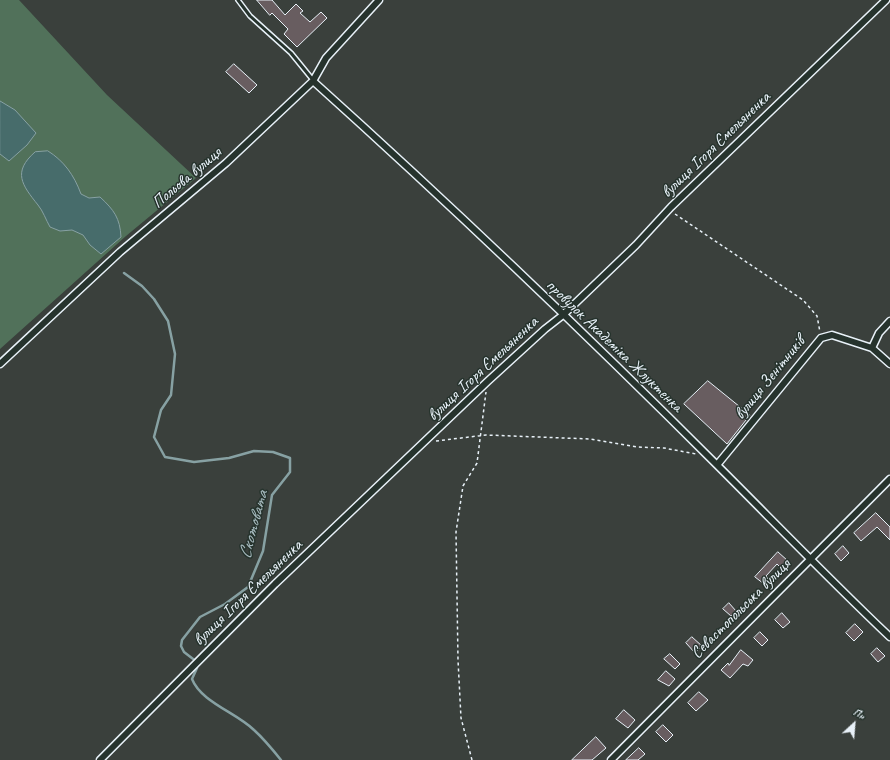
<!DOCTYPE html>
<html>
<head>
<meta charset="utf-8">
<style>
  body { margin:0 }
  #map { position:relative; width:890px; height:760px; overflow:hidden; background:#3a403c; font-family:Caveat,sans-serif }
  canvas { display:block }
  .north { position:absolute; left:834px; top:704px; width:40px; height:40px; -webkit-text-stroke:3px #26332d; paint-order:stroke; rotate:26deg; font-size:11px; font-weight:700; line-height:16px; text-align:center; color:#e8f1f8 }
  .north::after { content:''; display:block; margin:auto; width:14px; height:18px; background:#e8f1f8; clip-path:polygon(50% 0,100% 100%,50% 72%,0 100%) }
</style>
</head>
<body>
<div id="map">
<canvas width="890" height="760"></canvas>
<div class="north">Пн</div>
</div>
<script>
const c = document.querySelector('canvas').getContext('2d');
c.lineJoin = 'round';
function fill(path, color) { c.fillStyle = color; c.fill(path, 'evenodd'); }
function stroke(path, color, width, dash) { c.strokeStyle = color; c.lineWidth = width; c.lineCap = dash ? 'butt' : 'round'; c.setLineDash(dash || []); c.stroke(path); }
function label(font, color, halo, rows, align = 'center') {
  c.font = font + ' Caveat,sans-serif'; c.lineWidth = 3; c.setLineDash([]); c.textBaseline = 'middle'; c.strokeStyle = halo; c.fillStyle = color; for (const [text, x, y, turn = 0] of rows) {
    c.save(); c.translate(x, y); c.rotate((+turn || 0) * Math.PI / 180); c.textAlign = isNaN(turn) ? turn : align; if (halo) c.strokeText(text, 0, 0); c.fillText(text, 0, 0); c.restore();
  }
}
fill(new Path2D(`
  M0,0H19L107,95L196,178L126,236L0,349Z`), '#51715a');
const water = new Path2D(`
  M0,101L15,110L36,133L27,145L9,161L0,154Z
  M48,151C64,161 74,175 81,194L89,198L100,197C114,210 120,218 121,237L101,254L90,245L83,235L72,230L60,231L50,227C46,220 43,211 38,205C22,185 12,172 35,152Z`);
fill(water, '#476c6b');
stroke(water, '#87a1a3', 1);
stroke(new Path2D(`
  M124,273L142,286L154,299L168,321L175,354L171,395L161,410L154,437L165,457L194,462L229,458L254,451L273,452L290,458V472L272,495L263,551L248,587L225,604L200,617L182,640L181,646L184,652L197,662V668L192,679C201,702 237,713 254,730C264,739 273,750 281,760`), '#87a1a3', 2.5);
const building = new Path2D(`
  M257,0H272L285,15L296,4L303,11L300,13L310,22L321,12L327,18L297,47L284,34L288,29L272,13L270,15Z
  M234,64L257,85L249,93L226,72Z
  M708,381L750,415L727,444L684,404Z
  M876,513L890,527V540L877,527L861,541L854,533Z
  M843,546L849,553L841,561L835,554Z
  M778,552L788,561L781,568L777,564L766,576L768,579L764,584L755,577Z
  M729,603L736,611L731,616L723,609Z
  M782,613L790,622L783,628L775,620Z
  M855,624L863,632L854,641L846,633Z
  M760,632L768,640L762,646L754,638Z
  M692,637L702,646L695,653L686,643Z
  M877,648L885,656L878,662L871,654Z
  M741,650L753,660L748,666L743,664L730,678L721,670L728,663L729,665Z
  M670,654L680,664L675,669L664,659Z
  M666,671L675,679L669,686L658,680Z
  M699,692L708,700L696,711L688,703Z
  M624,710L635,720L628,728L616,719Z
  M663,725L673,735L666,742L656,732Z
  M596,737L606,748L592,760H572Z
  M639,748L645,754L638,760H626Z`);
fill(building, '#685d60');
stroke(building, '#e8f1f8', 1);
const service = new Path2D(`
  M238,0L250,16L291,53L313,80`);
const minor = new Path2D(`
  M313,81C452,206 587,335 719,467C776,524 832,582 890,637
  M872,348L890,364
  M0,364L120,252L226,163L313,81L326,58L379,0
  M717,465L821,338L832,335L872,348L879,333L890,321
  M100,760L275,584L488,381L545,329L563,315L636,245L671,207L886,0
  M611,760L890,479`);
stroke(service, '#e8f1f8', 6);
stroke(minor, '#e8f1f8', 9);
stroke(new Path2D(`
  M675,214L803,300L817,316L820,332
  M436,441L486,435L590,439L637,447L664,448L696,454
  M472,760L461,718L458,660L456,532L463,486L477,463L486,392`), '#e8f1f8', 1.5, [3, 3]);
stroke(service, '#26332d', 3);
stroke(minor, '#26332d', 6);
label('17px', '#e8f1f8', '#26332d', [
  ["вулиця Ігоря Ємельяненка",716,145,-44],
  ["Польова вулиця",187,178,-40],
  ["провулок Академіка Жлуктенка",614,346,44],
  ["вулиця Ігоря Ємельяненка",483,369,-43],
  ["вулиця Зенітників",770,378,-51],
  ["вулиця Ігоря Ємельяненка",248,593,-44],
  ["Севастопольська вулиця",741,609,-45]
]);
label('italic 18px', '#a8bcc0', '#26332d', [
  ["Скотовата",254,525,-75]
]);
</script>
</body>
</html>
